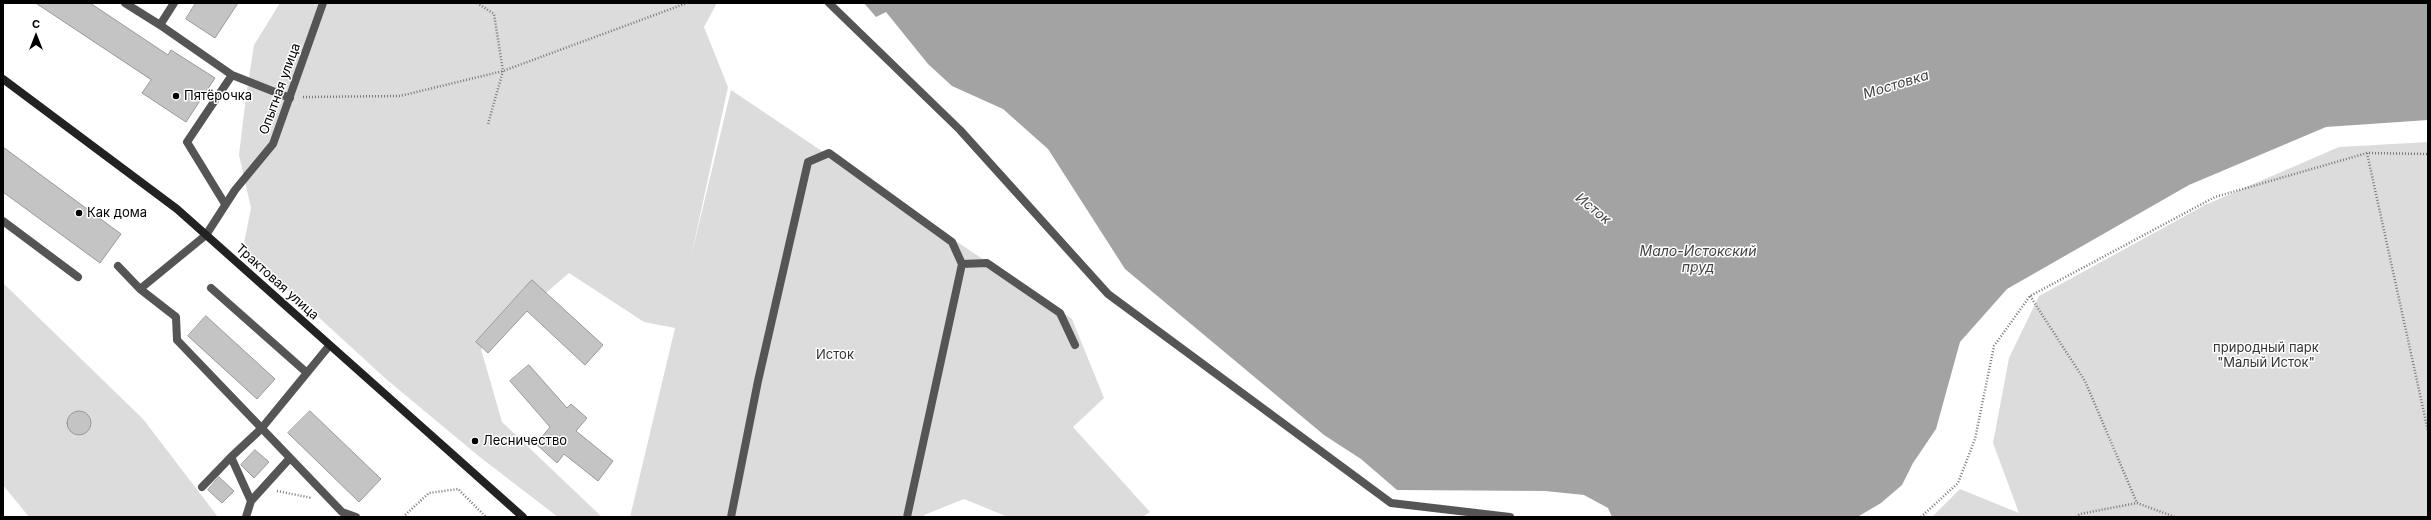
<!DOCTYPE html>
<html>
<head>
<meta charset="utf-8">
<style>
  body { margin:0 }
  #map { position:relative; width:2431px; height:520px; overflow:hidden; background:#fff; font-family:Inter,sans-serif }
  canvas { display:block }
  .frame { position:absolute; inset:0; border:4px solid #000; pointer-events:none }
  .north { position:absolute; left:16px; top:16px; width:40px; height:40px; -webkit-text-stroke:3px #fff; paint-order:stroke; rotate:0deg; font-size:11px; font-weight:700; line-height:16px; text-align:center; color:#000 }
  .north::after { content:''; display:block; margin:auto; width:14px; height:18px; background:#000; clip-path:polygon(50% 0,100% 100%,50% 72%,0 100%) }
</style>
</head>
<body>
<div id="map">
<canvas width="2431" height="520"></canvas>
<div class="frame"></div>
<div class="north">С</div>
</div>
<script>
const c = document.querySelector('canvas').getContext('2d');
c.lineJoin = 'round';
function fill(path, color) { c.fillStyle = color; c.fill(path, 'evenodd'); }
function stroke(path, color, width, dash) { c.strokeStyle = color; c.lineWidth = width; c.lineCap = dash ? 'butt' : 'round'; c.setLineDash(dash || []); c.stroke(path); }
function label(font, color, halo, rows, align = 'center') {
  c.font = font + ' Inter,sans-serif'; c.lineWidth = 3; c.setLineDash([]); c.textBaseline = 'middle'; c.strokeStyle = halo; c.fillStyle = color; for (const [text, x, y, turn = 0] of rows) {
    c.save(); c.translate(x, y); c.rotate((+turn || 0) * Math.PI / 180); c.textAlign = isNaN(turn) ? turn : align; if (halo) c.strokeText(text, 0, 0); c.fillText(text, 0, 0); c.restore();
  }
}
fill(new Path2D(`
  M280,3H717L704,27L728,87L691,257L731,90L1072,319L1104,398L1073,427L1150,512L1142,517H1008L964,499L924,515V517H630L675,328L644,322L569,273L481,349L502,422L602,517H558L481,458L386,379L243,248L251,208L239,155L246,97L254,45Z
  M2428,142V517H1932L1960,489L2019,513L1993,443L2009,358L2039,296L2205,205L2339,147Z
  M3,283L143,419L218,517H29L3,485Z`), '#dcdcdc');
fill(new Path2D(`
  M864,3H2428V120L2326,127L2189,185L2007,289L1960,342L1936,429L1913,463L1902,485L1881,503L1859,516L1612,517L1608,508L1584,495L1545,491L1397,490L1361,459L1324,435L1125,269L1048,149L1003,109L952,86L928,64L886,12L876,17Z`), '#a3a3a3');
const building = new Path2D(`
  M36,3H90L168,55L171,50L215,78L186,122L142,93L151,80Z
  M196,3H238L215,38L186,19Z
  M3,147L121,234L100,263L3,192Z
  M532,280L603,345L585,365L527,311L488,353L476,342Z
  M206,316L275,379L257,399L188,336Z
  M529,365L567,408L571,404L587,418L576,431L613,461L598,481L564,454L557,463L536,444L550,427L510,381Z
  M310,411L381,479L359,502L288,433Z
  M67 423a12 12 0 1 1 24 0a12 12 0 1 1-24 0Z
  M255,450L269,462L254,478L241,465Z
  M219,477L234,491L222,503L208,490Z`);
fill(building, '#c4c4c4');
stroke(building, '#999', 1);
stroke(new Path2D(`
  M477,3L494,14L503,71L488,124
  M303,97L400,96L503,71L687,3
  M2367,153L2428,431
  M2030,296L2085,381L2137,503
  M277,491L312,498
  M403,517L429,493L458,489L486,517
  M1921,517L1958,483L1975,439L1994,346L2030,296L2215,197L2367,153L2428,154
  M2076,517L2080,514L2137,503L2175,517`), '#777', 2.5, [1, 2]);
stroke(new Path2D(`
  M125,3L160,25
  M174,3L160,25L232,75
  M829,3L960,130L1108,294L1391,503L1510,517
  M225,204L187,142L232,75L290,98
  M3,221L78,277
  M118,266L140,289L176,317L177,340L342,512L356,517
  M211,288L306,372
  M140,289L206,235
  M202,487L231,457
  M251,501L231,457L261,429L329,346
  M246,517L251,501L290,458
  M731,517L758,381L808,162L829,153L952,242L962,264L987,263L1060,313L1075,345
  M907,517L962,264`), '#555', 8);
stroke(new Path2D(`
  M206,235L235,190L273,144L323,3`), '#555', 8);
stroke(new Path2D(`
  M3,79L177,209L523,517`), '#222', 8);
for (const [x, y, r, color] of [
  [176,96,4,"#000"],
  [79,213,4,"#000"],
  [475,441,4,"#000"]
]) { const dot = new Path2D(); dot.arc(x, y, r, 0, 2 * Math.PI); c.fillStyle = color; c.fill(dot); stroke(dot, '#fff', 1.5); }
label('13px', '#000', '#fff', [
  ["Опытная улица",280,89,-70],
  ["Трактовая улица",277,282,42]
]);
label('13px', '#000', '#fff', [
  ["Пятёрочка",184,96],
  ["Как дома",87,213],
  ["Лесничество",483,441]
], 'left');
label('13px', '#333', '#fff', [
  ["природный парк",2266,348],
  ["\"Малый Исток\"",2266,363],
  ["Исток",835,355]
]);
label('italic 14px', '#444', '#fff', [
  ["Мостовка",1896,85,-17],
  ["Исток",1593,209,39],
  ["Мало-Истокский",1698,252],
  ["пруд",1698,268]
]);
</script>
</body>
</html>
